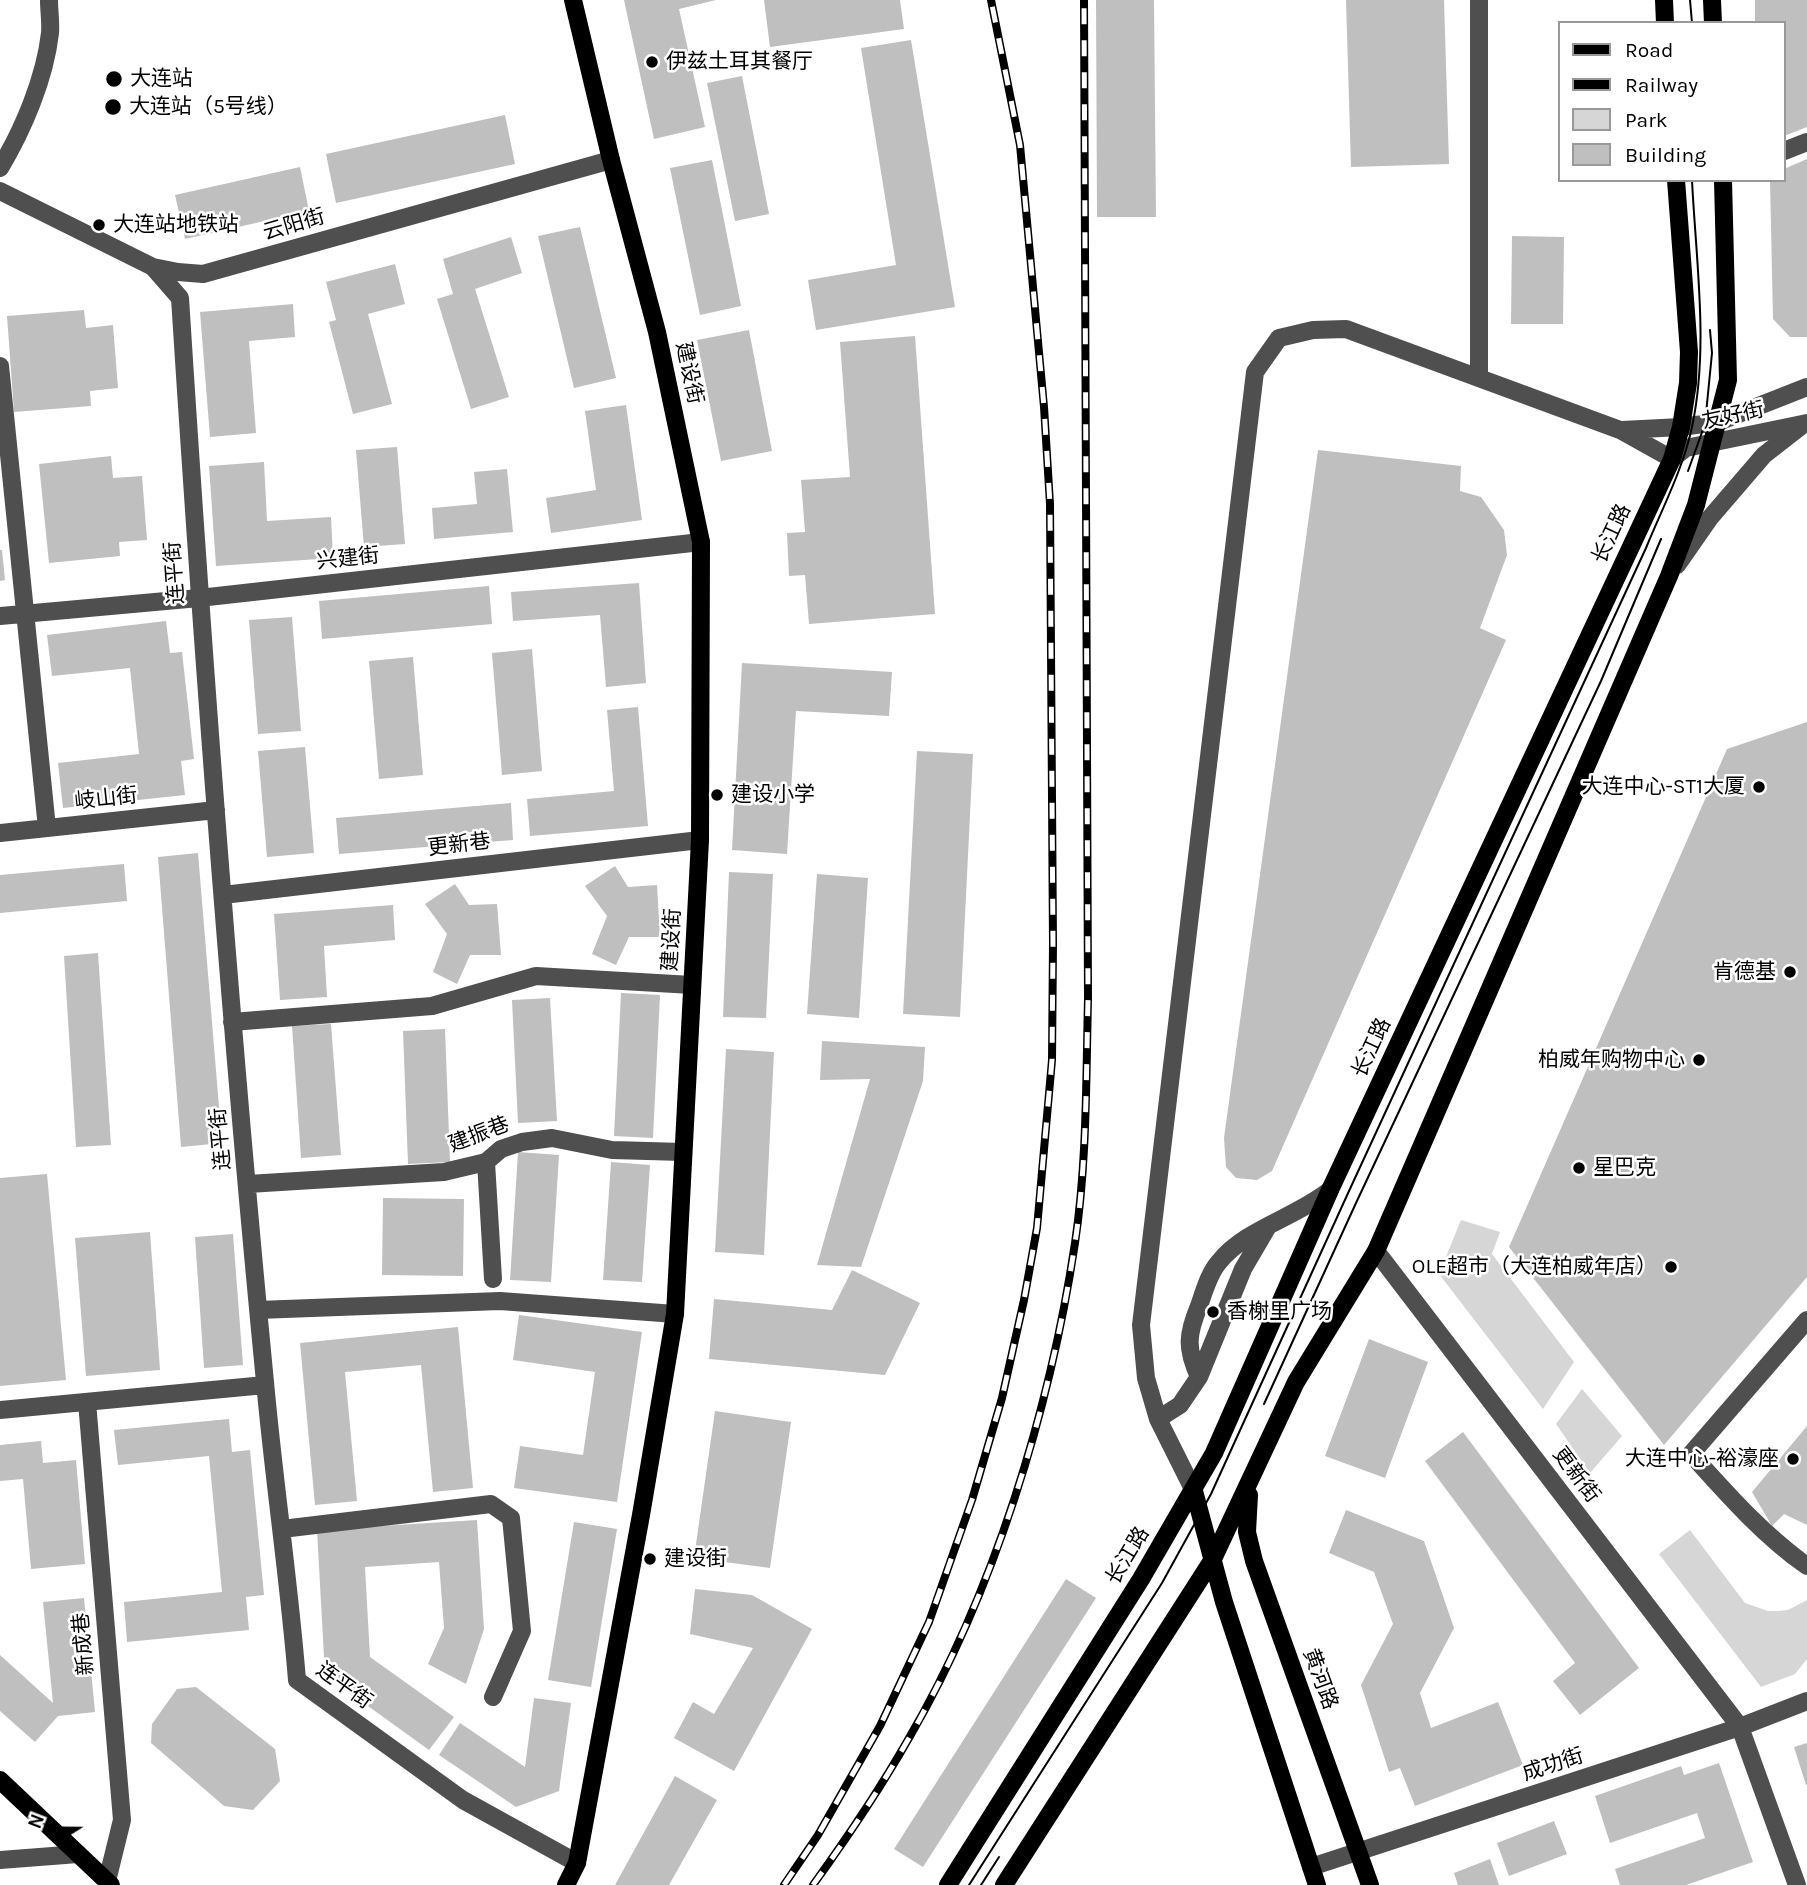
<!DOCTYPE html>
<html>
<head>
<meta charset="utf-8">
<style>
  body { margin:0 }
  #map { position:relative; width:1807px; height:1885px; overflow:hidden; background:#fff; font-family:Karla,sans-serif }
  canvas { display:block }
  .legend { position:absolute; left:1558px; top:21px; width:228px; height:161px; box-sizing:border-box; background:#fff; border:2px solid #999; margin:0; padding:9px 12px; list-style:none; font-size:21px; color:#000 }
  .legend li { display:flex; align-items:center; gap:14px; height:35px }
  .legend b { width:35px; border:2px solid #999 }
  .north { position:absolute; left:21px; top:1794px; width:70px; height:70px; -webkit-text-stroke:5px #fff; paint-order:stroke; rotate:291deg; font-size:19px; font-weight:700; line-height:28px; text-align:center; color:#000 }
  .north::after { content:''; display:block; margin:auto; width:24px; height:32px; background:#000; clip-path:polygon(50% 0,100% 100%,50% 72%,0 100%) }
</style>
</head>
<body>
<div id="map">
<canvas width="1807" height="1885"></canvas>
<ul class="legend">
<li><b style="height:9px;background:#000"></b>Road</li>
<li><b style="height:9px;background:#000"></b>Railway</li>
<li><b style="height:19px;background:#d6d6d6"></b>Park</li>
<li><b style="height:19px;background:#bfbfbf"></b>Building</li>
</ul>
<div class="north">N</div>
</div>
<script>
const c = document.querySelector('canvas').getContext('2d');
c.lineJoin = 'round';
function fill(path, color) { c.fillStyle = color; c.fill(path, 'evenodd'); }
function stroke(path, color, width, dash) { c.strokeStyle = color; c.lineWidth = width; c.lineCap = dash ? 'butt' : 'round'; c.setLineDash(dash || []); c.stroke(path); }
function label(font, color, halo, rows, align = 'center') {
  c.font = font + ' Karla,"Noto Sans SC",sans-serif'; c.lineWidth = 5; c.setLineDash([]); c.textBaseline = 'middle'; c.strokeStyle = halo; c.fillStyle = color; for (const [text, x, y, turn = 0] of rows) {
    c.save(); c.translate(x, y); c.rotate((+turn || 0) * Math.PI / 180); c.textAlign = isNaN(turn) ? turn : align; if (halo) c.strokeText(text, 0, 0); c.fillText(text, 0, 0); c.restore();
  }
}
fill(new Path2D(`
  M1461,1220L1500,1232L1492,1254L1574,1362L1543,1409L1439,1274Z
  M1582,1389L1622,1436L1590,1473L1556,1424Z
  M1690,1530L1745,1603L1768,1611H1778L1788,1610L1807,1600V1659L1795,1674L1761,1687L1659,1554Z`), '#d6d6d6');
fill(new Path2D(`
  M624,0H716L679,9L705,127L654,139Z
  M764,0H900L904,29L770,47Z
  M1096,0H1154L1156,217H1097Z
  M1346,0H1444L1449,164L1351,167Z
  M1755,0H1807V127L1784,136V23H1755Z
  M911,40L955,307L816,330L808,280L896,265L861,48Z
  M742,76L769,214L735,221L707,83Z
  M505,115L515,164L336,203L326,154Z
  M1807,159V337H1790L1773,319L1770,180H1784V169Z
  M712,160L741,306L700,315L670,168Z
  M300,167L309,211L185,239L175,195Z
  M580,227L616,378L574,388L538,236Z
  M1512,236L1564,237L1563,324H1511Z
  M511,237L522,273L475,289L509,397L471,409L437,299L453,294L443,259Z
  M395,264L405,304L368,314L392,404L353,414L329,322L336,320L326,282Z
  M293,304L295,337L249,341L256,433L210,437L200,312Z
  M84,310L86,328L113,325L118,388L90,391L91,406L14,412L7,316Z
  M749,330L772,451L721,461L697,340Z
  M915,336L935,614L809,624L805,575L789,576L787,533L805,532L801,480L850,477L840,342Z
  M626,405L642,520L551,533L546,498L596,490L585,411Z
  M397,447L405,544L364,547L356,450Z
  M1318,450L1461,466L1460,491L1481,497L1504,530L1507,555L1480,628L1506,640L1272,1171L1257,1180L1236,1178L1226,1167L1224,1138Z
  M111,456L113,478L142,476L147,540L119,542L120,556L49,563L39,464Z
  M264,462L267,521L331,517L333,558L216,566L209,466Z
  M507,469L513,532L434,539L432,508L477,504L474,472Z
  M0,550H2L5,580L0,581Z
  M639,583L646,683L606,687L600,615L513,621L511,592Z
  M489,586L492,624L322,639L319,601Z
  M292,617L301,731L258,734L249,620Z
  M166,621L170,653L182,652L194,759L181,761L185,795L63,808L58,763L139,754L130,668L52,676L47,635Z
  M532,649L542,771L502,775L492,653Z
  M413,657L423,775L379,779L369,661Z
  M742,663L892,672L889,716L796,711L787,854L732,850Z
  M638,707L648,826L530,836L527,799L614,791L607,710Z
  M1807,722V1277L1664,1445L1509,1247L1727,749Z
  M305,747L314,853L267,857L258,751Z
  M917,751L973,754L960,1017L903,1014Z
  M511,803L513,840L339,854L336,818Z
  M198,853L222,1143L181,1147L158,857Z
  M124,864L127,901L0,913V875Z
  M615,866L628,887L657,885L660,937H629L616,965L592,954L607,916L585,886Z
  M729,872L773,874L766,1018L723,1017Z
  M817,874L868,878L859,1018L807,1014Z
  M455,884L469,905L497,904L501,955H470L457,984L433,972L447,934L425,904Z
  M393,905L395,940L324,946L327,997L280,1000L274,914Z
  M98,953L111,1145L76,1147L64,956Z
  M621,993L660,995L653,1138L614,1136Z
  M550,998L557,1121L518,1123L512,1000Z
  M331,1024L341,1155L301,1158L292,1026Z
  M445,1029L450,1162L408,1164L403,1031Z
  M822,1041L925,1047L923,1081L861,1267L817,1265L870,1079L820,1080Z
  M726,1049L774,1052L764,1255L715,1252Z
  M518,1152L559,1155L551,1282L510,1280Z
  M611,1162L650,1165L642,1282L603,1280Z
  M47,1174L66,1380L0,1386V1178Z
  M383,1198L464,1199L463,1276L382,1275Z
  M150,1232L160,1370L86,1376L75,1238Z
  M233,1234L243,1365L204,1368L195,1237Z
  M852,1270L920,1303L885,1375L709,1359L714,1299L832,1310Z
  M519,1315L642,1332L617,1502L514,1488L520,1446L583,1455L595,1372L513,1360Z
  M458,1327L473,1488L433,1492L421,1365L345,1372L357,1501L315,1505L300,1343Z
  M1369,1339L1428,1362L1385,1478L1325,1456Z
  M715,1411L791,1422L770,1568L694,1558Z
  M229,1419L232,1452L250,1450L264,1595L246,1597L249,1630L127,1642L124,1602L222,1592L209,1456L118,1465L114,1430Z
  M1807,1426V1525L1784,1514L1772,1526L1752,1492Z
  M1463,1432L1639,1668L1580,1715L1553,1681L1575,1663L1425,1461Z
  M41,1441L43,1463L76,1460L85,1564L31,1569L23,1479L0,1481V1445Z
  M1346,1510L1424,1541L1454,1628L1420,1693L1431,1728L1498,1702L1523,1765L1415,1806L1400,1768L1389,1772L1361,1685L1393,1624L1374,1572L1329,1553Z
  M477,1520L484,1629L466,1684L428,1664L444,1628L439,1562L365,1567L370,1657L454,1717L429,1750L325,1675L317,1530Z
  M574,1522L617,1529L591,1687L548,1680Z
  M1066,1579L1096,1598L923,1867L894,1849Z
  M695,1589L752,1595L812,1629L734,1771L674,1738L693,1702L714,1714L753,1648L690,1634Z
  M84,1598L95,1712L58,1716L35,1742L0,1711V1655L53,1703L43,1602Z
  M196,1687L275,1749L280,1781L253,1810L224,1806L151,1743L152,1724L177,1689Z
  M534,1698L571,1703L559,1791L516,1807L439,1755L460,1723L525,1767Z
  M1807,1743V1785H1806L1794,1747Z
  M1719,1763L1753,1862L1686,1885H1620L1615,1869L1705,1838L1697,1813L1610,1843L1595,1796L1681,1766L1684,1775Z
  M675,1776L717,1800L669,1885H615Z
  M1554,1821L1567,1854L1509,1876L1497,1843Z
  M1490,1859L1499,1885H1458L1454,1873Z`), '#bfbfbf');
stroke(new Path2D(`
  M1479,0V377
  M1784,151L1807,142
  M0,168C23,130 45,78 50,33C51,23 49,11 49,0
  M0,191L153,267L178,272L203,274L611,160
  M153,267L180,298C203,660 230,1021 265,1382C274,1482 289,1580 297,1680L463,1800L577,1863
  M0,366L47,828
  M1622,430L1681,427L1718,422L1807,387
  M1677,565L1709,519L1764,455L1800,427
  M0,616L199,598L701,542
  M0,833L216,810
  M223,895L700,840
  M232,1022L432,1006L536,976L692,985
  M486,1162L493,1279
  M248,1184L444,1172L486,1162L501,1149L522,1142L552,1138L612,1150L683,1152
  M1376,1251L1740,1727L1797,1885
  M258,1310L500,1301L675,1314
  M1807,1320L1691,1454C1727,1494 1763,1535 1807,1566
  M1199,1377C1186,1348 1187,1335 1199,1306C1204,1292 1209,1273 1219,1262C1245,1229 1297,1217 1330,1190
  M87,1402L122,1820L107,1881
  M0,1410L265,1385
  M1158,1419L1180,1405L1199,1377L1243,1269L1267,1228
  M1194,1491L1158,1419L1146,1378L1141,1325L1255,372L1279,338L1313,330L1346,329L1620,430L1672,459L1686,448L1807,423
  M282,1529L491,1504L511,1518L522,1631L493,1697
  M0,1860L78,1854
  M1311,1867L1740,1727L1807,1701`), '#4f4f4f', 18);
stroke(new Path2D(`
  M1664,0L1665,23
  M1712,0L1713,23
  M1194,1491L1224,1602L1317,1885
  M1249,1495L1247,1532L1254,1561L1370,1885
  M0,1780L111,1885
  M566,1885L577,1863L641,1515L675,1314L700,840L701,542L657,332L611,160L573,0
  M948,1885L1141,1579L1214,1453L1330,1190L1672,459L1681,427L1688,383L1689,352L1676,180
  M1004,1885L1213,1559L1296,1382L1376,1251L1669,576L1696,505L1728,380L1723,180`), '#000', 18);
stroke(new Path2D(`
  M1690,0L1692,23
  M1688,471L1705,424L1712,353L1710,330
  M1264,1404L1356,1203L1601,681L1661,539
  M969,1885L1162,1583L1211,1494L1349,1191L1646,548C1662,509 1683,469 1692,427C1709,347 1696,262 1692,180
  M981,1885L999,1857`), '#000', 2);
const rail = new Path2D(`
  M784,1885L818,1835L880,1726L929,1622L972,1500L1002,1398L1024,1300L1037,1228L1052,1060L1053,944L1050,504L1044,407L1020,145L991,0
  M813,1885C847,1838 880,1789 909,1738C994,1592 1050,1410 1075,1243C1087,1163 1086,1080 1088,999L1084,0`);
stroke(rail, '#000', 8);
stroke(rail, '#fff', 5, [16]);
for (const [x, y, r, color] of [
  [652,62,7,"#000"],
  [114,79,9,"#000"],
  [113,107,9,"#000"],
  [99,225,7,"#000"],
  [1759,787,7,"#000"],
  [717,795,7,"#000"],
  [1790,972,7,"#000"],
  [1699,1060,7,"#000"],
  [1579,1168,7,"#000"],
  [1671,1267,7,"#000"],
  [1213,1312,7,"#000"],
  [1793,1459,7,"#000"],
  [650,1559,7,"#000"]
]) { const dot = new Path2D(); dot.arc(x, y, r, 0, 2 * Math.PI); c.fillStyle = color; c.fill(dot); stroke(dot, '#fff', 2.5); }
label('21px', '#000', '#fff', [
  ["伊兹土耳其餐厅",666,62],
  ["大连站",130,79],
  ["大连站（5号线）",129,107],
  ["大连站地铁站",113,225],
  ["大连中心-ST1大厦",1745,787,"right"],
  ["建设小学",731,795],
  ["肯德基",1776,972,"right"],
  ["柏威年购物中心",1685,1060,"right"],
  ["星巴克",1593,1168],
  ["OLE超市（大连柏威年店）",1657,1267,"right"],
  ["香榭里广场",1227,1312],
  ["大连中心-裕濠座",1779,1459,"right"],
  ["建设街",664,1559]
], 'left');
label('21px', '#000', '#fff', [
  ["云阳街",294,225,-16],
  ["建设街",689,373,78],
  ["友好街",1733,416,-12],
  ["长江路",1612,534,-65],
  ["兴建街",348,559,-6],
  ["连平街",175,573,-94],
  ["岐山街",106,799,-6],
  ["更新巷",459,845,-7],
  ["建设街",672,940,-87],
  ["长江路",1372,1048,-65],
  ["建振巷",479,1135,-21],
  ["连平街",221,1139,-95],
  ["更新街",1576,1475,53],
  ["长江路",1128,1556,-59],
  ["新成巷",84,1644,-95],
  ["黄河路",1320,1679,70],
  ["连平街",344,1686,36],
  ["成功街",1553,1765,-18]
]);
</script>
</body>
</html>
